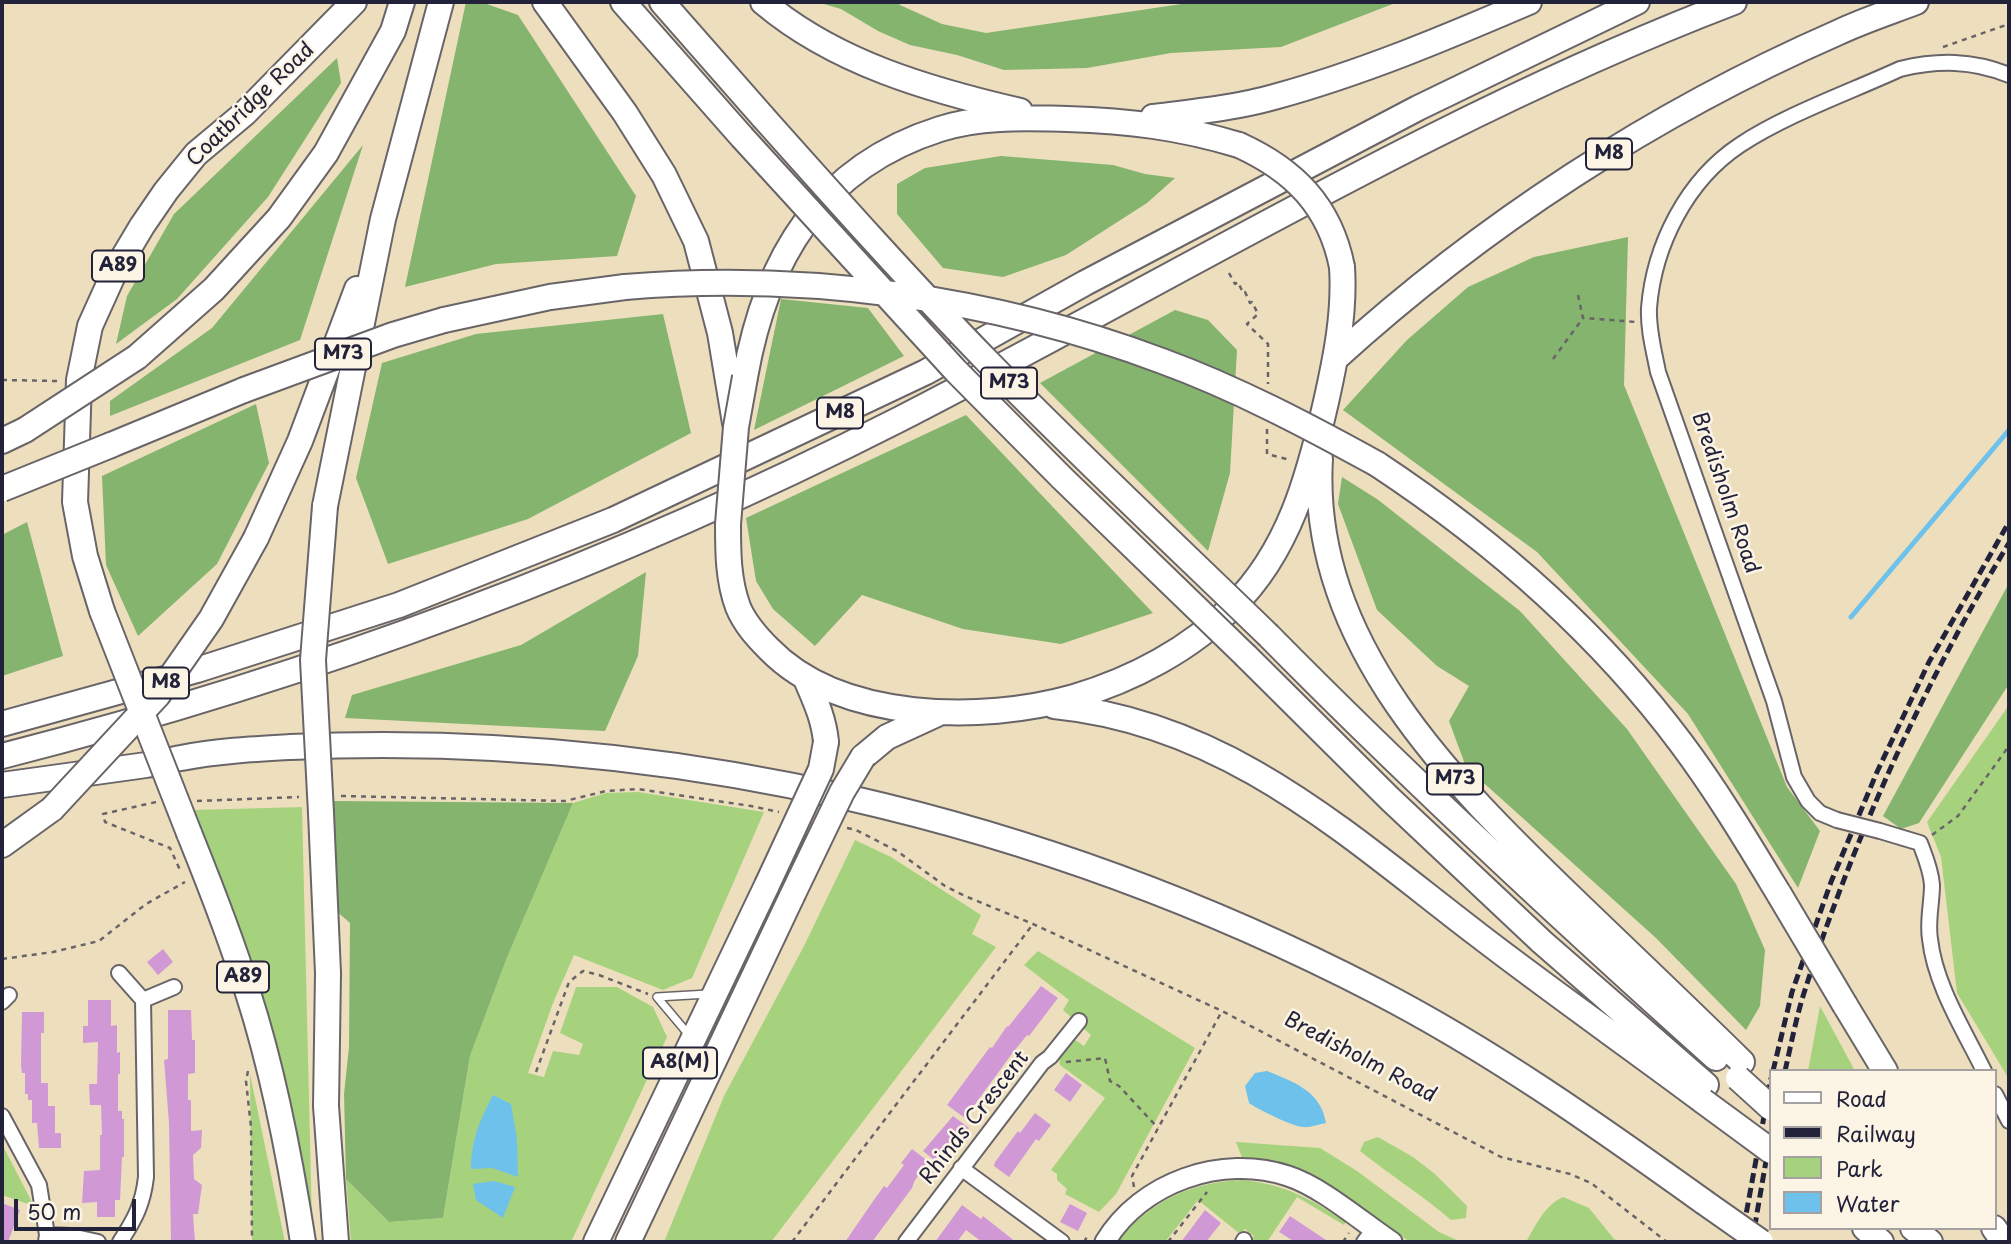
<!DOCTYPE html>
<html>
<head>
<meta charset="utf-8">
<style>
  body { margin:0 }
  #map { position:relative; width:2011px; height:1244px; overflow:hidden; background:#eddfbd; font-family:"Playpen Sans",sans-serif }
  canvas { display:block }
  .frame { position:absolute; inset:0; border:4px solid #22223b; pointer-events:none }
  .legend { position:absolute; left:1769px; top:1069px; width:228px; height:161px; box-sizing:border-box; background:#fcf5e5; border:2px solid #a5a1a1; margin:0; padding:9px 12px; list-style:none; font-size:21px; color:#22223b }
  .legend li { display:flex; align-items:center; gap:14px; height:35px }
  .legend b { width:35px; border:2px solid #a5a1a1 }
  .scale { position:absolute; left:14px; top:1199px; width:122px; height:32px; box-sizing:border-box; border:4px solid #22223b; border-top:0; padding-left:9px; font-size:21px; line-height:24px; white-space:nowrap; color:#22223b; -webkit-text-stroke:5px #fcf5e5; paint-order:stroke }
</style>
</head>
<body>
<div id="map">
<canvas width="2011" height="1244"></canvas>
<div class="frame"></div>
<ul class="legend">
<li><b style="height:9px;background:#fff"></b>Road</li>
<li><b style="height:9px;background:#22223b"></b>Railway</li>
<li><b style="height:19px;background:#a6d27e"></b>Park</li>
<li><b style="height:19px;background:#6ec1ea"></b>Water</li>
</ul>
<div class="scale">50 m</div>
</div>
<script>
const c = document.querySelector('canvas').getContext('2d');
c.lineJoin = 'round';
function fill(path, color) { c.fillStyle = color; c.fill(path, 'evenodd'); }
function stroke(path, color, width, dash) { c.strokeStyle = color; c.lineWidth = width; c.lineCap = dash ? 'butt' : 'round'; c.setLineDash(dash || []); c.stroke(path); }
function label(font, color, halo, rows, align = 'center') {
  c.font = font + ' "Playpen Sans",sans-serif'; c.lineWidth = 5; c.setLineDash([]); c.textBaseline = 'middle'; c.strokeStyle = halo; c.fillStyle = color; for (const [text, x, y, turn = 0] of rows) {
    c.save(); c.translate(x, y); c.rotate((+turn || 0) * Math.PI / 180); c.textAlign = isNaN(turn) ? turn : align; if (halo) c.strokeText(text, 0, 0); c.fillText(text, 0, 0); c.restore();
  }
}
fill(new Path2D(`
  M2009,705V1079L1957,993L1941,857L1927,822Z
  M638,792L764,812L692,978L663,990L574,955L553,1003L528,1073L544,1077L553,1051L579,1055L583,1044L560,1033L576,987H617L653,1007L667,1037L571,1242H351L346,1179L389,1222L443,1218L470,1056L506,960L573,803L606,793Z
  M302,807L312,1224L193,810Z
  M855,840L891,857L981,915L972,934L996,947L771,1242H664L724,1096L804,946Z
  M1038,951L1195,1048L1116,1194L1099,1212L1065,1194L1067,1189L1057,1180V1174L1051,1170L1105,1098L1060,1065L1059,1059L1074,1039L1084,1046L1091,1035L1063,1010L1069,1000L1024,965Z
  M1820,1006L1855,1071H1808Z
  M250,1074L285,1242H252Z
  M1378,1137L1413,1157L1435,1174L1467,1206L1466,1218L1451,1220C1422,1195 1390,1175 1360,1151L1364,1142Z
  M1236,1142L1320,1148L1357,1171L1439,1232L1461,1242H1410L1320,1181L1289,1166L1243,1160Z
  M2,1144L34,1206L2,1195Z
  M1242,1180C1285,1184 1311,1199 1346,1222L1344,1225L1297,1197L1267,1242H1257L1252,1239L1254,1236L1245,1229L1240,1234L1198,1200L1165,1242H1116C1152,1201 1187,1183 1242,1180Z
  M1563,1197L1589,1208L1614,1239L1621,1242H1526C1536,1225 1544,1206 1563,1197Z`), '#a6d27e');
fill(new Path2D(`
  M466,2H481L518,15L636,196L617,256L496,264L405,287Z
  M817,2H898L900,5L942,24L986,33L1195,2H1398L1281,47L1171,53L1087,68L1004,70L957,55L910,45L878,31L841,9Z
  M337,58L341,83L268,197L177,299L116,344L127,296L174,214Z
  M363,145L300,340L110,416V401L212,328Z
  M1001,156L1113,165L1145,174L1175,178L1147,203L1066,255L1003,277L943,268L897,214V184L925,168Z
  M1628,237L1624,385L1787,787L1820,831L1798,888L1688,714L1537,552L1343,410L1407,340L1468,287L1534,257Z
  M781,299L868,308L904,356L754,430Z
  M1175,310L1208,320L1237,350L1230,473L1208,551L1040,383Z
  M663,314L691,433L528,519L388,564L356,478L382,363L476,334Z
  M256,404L269,463L217,564L138,636L106,565L102,476Z
  M966,415L1153,613L1061,644L963,629L862,595L815,646L773,609L756,581L746,518Z
  M1342,477L1377,499L1520,611L1627,729L1736,884L1765,950L1760,1006L1746,1030L1656,938L1466,767L1449,721L1469,686L1437,666L1377,610L1338,504Z
  M27,522L63,656L2,676V535Z
  M646,572L638,656L605,731L345,718L352,695L521,645Z
  M2009,583V684L1919,823L1901,829L1883,816Z
  M332,801L573,803L506,960L470,1056L443,1218L389,1222L346,1179L344,1094L349,1047L350,923L334,909Z`), '#84b46d');
fill(new Path2D(`
  M1267,1071C1294,1082 1321,1091 1326,1123C1319,1124 1310,1128 1303,1127C1294,1127 1257,1109 1249,1103L1245,1086L1255,1073Z
  M493,1095L511,1104L517,1139L518,1177L492,1168L471,1169C471,1140 480,1120 493,1095Z
  M494,1181L515,1187L503,1218L476,1200L473,1184Z`), '#6ec1ea');
stroke(new Path2D(`
  M1851,617L2009,430`), '#6ec1ea', 5);
fill(new Path2D(`
  M163,949L173,962L158,975L147,962Z
  M1041,986L1058,998L1029,1036L1027,1035L1011,1055L965,1118L947,1105L990,1047L992,1048L1007,1026L1008,1027Z
  M88,1000H111V1026L117,1025V1053L120,1052V1074H118V1111H122V1119H124V1157H122L120,1200H115V1217H97V1202L82,1203L84,1171L100,1170V1135H102L101,1105H90L89,1084H97L98,1042L83,1043V1026H88Z
  M168,1010H191L192,1040H195V1073L188,1074V1100H191V1131L202,1130L201,1148L193,1155L194,1179L202,1185L198,1214H193L195,1242H171L169,1123L164,1060L168,1059Z
  M22,1012H44V1033H41V1083H48V1106H55V1133H61V1148H39L37,1123H32V1100H28V1094H25V1073H22L21,1066Z
  M1066,1073L1082,1085L1070,1102L1054,1090Z
  M1035,1113L1051,1125L1039,1141L1036,1139L1009,1177L994,1166L995,1162L1018,1131L1020,1133Z
  M953,1116L969,1128L943,1162L940,1160L938,1163L923,1151Z
  M912,1149L929,1162L915,1180L912,1188L872,1242H845L876,1197L884,1186L887,1188L904,1165L901,1163Z
  M2,1203L20,1210L8,1242H2Z
  M1070,1204L1087,1213L1078,1231L1060,1222Z
  M962,1205L981,1219L983,1216L1016,1242H982L966,1230L957,1242H935Z
  M1205,1210L1221,1223L1206,1242H1181Z
  M1290,1216L1329,1242H1295L1279,1232Z`), '#d198d6');
const lane = new Path2D(`
  M689,1035L657,997L708,994`);
const street = new Path2D(`
  M1837,820L1820,813L1808,801L1794,777L1774,701L1658,372C1654,351 1648,330 1649,308C1654,245 1687,180 1740,145C1785,115 1850,92 1900,69C1938,60 1972,60 2009,75
  M1880,831L1920,843C1925,856 1931,870 1932,885C1932,903 1927,922 1930,939C1935,985 1964,1030 1984,1071
  M119,973L143,1000L146,1177C143,1204 135,1219 120,1242
  M143,1000L174,987
  M2,1002L9,995
  M1995,1094L2009,1121
  M2,1116L39,1185L47,1235L46,1242
  M961,1168L1062,1242
  M47,1235L71,1236L98,1242
  M906,1242L1042,1063L1050,1057L1079,1021
  M1243,1242L1244,1240
  M1364,1242L1374,1229`);
const secondary = new Path2D(`
  M1105,1242C1141,1182 1222,1154 1288,1176C1322,1187 1362,1222 1392,1242`);
const highway = new Path2D(`
  M545,2L625,113L664,175L696,241L720,333L735,423
  M623,2L742,137
  M662,2L763,117
  M763,2C835,63 930,90 1020,111
  M1153,117C1193,112 1235,108 1274,97C1362,73 1445,38 1529,2
  M444,320L550,297L625,287
  M137,357L214,289L279,218L326,153L393,31L402,2
  M1335,359C1482,225 1654,113 1837,33C1862,21 1890,12 1916,2
  M745,377C766,258 820,167 940,129C980,116 1026,118 1067,119C1129,121 1179,127 1239,145
  M2,441L25,430
  M111,445L244,390
  M1320,459C1309,643 1452,782 1574,900C1630,954 1686,1007 1742,1062
  M1377,464C1492,540 1598,632 1681,743C1717,791 1748,843 1779,894
  M325,506L383,219L441,2
  M728,524C728,552 728,580 738,607C745,624 757,637 769,649C840,722 982,723 1074,697C1132,680 1191,649 1233,606C1289,551 1309,476 1326,402C1336,357 1345,313 1342,267
  M256,538L300,441L357,289
  M102,611L85,556L75,502L79,380L90,326L114,273L142,226L166,191L196,154L245,113L354,2
  M1269,636C1413,782 1563,921 1716,1058
  M1246,656L1390,799L1542,942L1706,1085
  M806,679C815,700 824,719 826,742
  M1054,706C1227,723 1345,833 1477,934C1551,991 1628,1045 1703,1101
  M2,724L197,670L399,605L613,520L926,372L1085,283L1418,108L1637,2
  M2,756C312,677 615,564 900,419C1177,277 1443,113 1734,2
  M863,757L887,737L937,714
  M2,785C50,778 98,772 146,765C158,763 169,760 181,758C216,751 254,749 290,747C667,730 1041,818 1376,991C1492,1051 1598,1126 1704,1202
  M321,813L328,973L326,1106L336,1242
  M189,833C210,885 231,938 248,993C274,1073 290,1158 303,1242
  M2,845L52,809
  M1845,1005L1885,1071
  M1865,1228L1881,1242
  M1913,1228L1930,1242
  M1994,1228L2004,1242
  M596,1242L767,885
  M628,1242L792,896`);
stroke(lane, '#696468', 10);
stroke(street, '#696468', 18);
stroke(secondary, '#696468', 23);
stroke(highway, '#696468', 28);
stroke(new Path2D(`
  M1943,47L2009,24
  M1229,273L1235,284L1238,282L1243,293L1245,292L1250,303L1252,302L1258,314L1247,324L1268,344V384
  M1578,295L1583,318L1636,322
  M1553,359L1583,318
  M2,380L58,381
  M1267,429V454L1290,460
  M341,796L565,801L606,791L638,789L751,806L779,812
  M197,801L299,797
  M156,802L103,814L105,822L170,848L180,870
  M847,828L856,830L897,851L945,886L965,896L1033,924L1222,1011L1501,1157L1570,1174L1591,1183L1667,1242
  M1932,835L1958,816L2009,746
  M2,959L53,952L99,941L146,904L185,882
  M1066,1062L1105,1058L1110,1081L1119,1086L1158,1128
  M248,1071L246,1081L251,1127L252,1242
  M536,1072L569,982L583,971L599,975L648,994
  M1134,1187L1132,1176L1222,1011
  M792,1242L1033,924
  M1084,1242L1088,1235
  M1168,1242L1207,1192
  M1343,1242L1349,1233`), '#696468', 2.5, [5, 5]);
stroke(lane, '#fff', 7);
stroke(street, '#fff', 14);
stroke(secondary, '#fff', 19);
stroke(highway, '#fff', 24);
stroke(new Path2D(`
  M1773,1071L1792,992L1831,882L1877,772L1929,662L2009,522
  M1785,1071C1791,1045 1796,1018 1804,993C1854,837 1924,683 2009,543
  M1741,1242L1771,1078
  M1752,1242L1771,1132`), '#22223b', 5, [10, 5]);
const streetBridge = new Path2D(`
  M1837,820L1880,831`);
const highwayBridge = new Path2D(`
  M763,117C837,200 911,283 988,362C1080,456 1175,545 1269,636
  M742,137L956,371L1062,478L1246,656
  M1239,145C1294,170 1330,206 1342,267
  M625,287C805,272 992,297 1162,361C1236,388 1308,426 1377,464
  M244,390L393,335L444,320
  M25,430L137,357
  M2,489L111,445
  M728,524L736,427L745,377
  M102,611L189,833
  M52,809L158,695L211,619L256,538
  M321,813L313,660L325,506
  M767,885L821,769L826,742
  M1779,894L1845,1005
  M792,896L842,792L863,757
  M1738,1078L1771,1108
  M1703,1101L1771,1151
  M1704,1202L1761,1242`);
stroke(streetBridge, '#696468', 18, []);
stroke(highwayBridge, '#696468', 28, []);
stroke(streetBridge, '#fff', 14);
stroke(highwayBridge, '#fff', 24);
for (const [x, y, w] of [
  [1609,154,46],
  [118,266,52],
  [343,354,56],
  [1009,383,56],
  [840,413,46],
  [166,683,46],
  [1455,779,56],
  [243,977,52],
  [680,1063,74]
]) { const box = new Path2D(); box.roundRect(x - w / 2, y - 15.5, w, 31, 5); c.fillStyle = '#fcf5e5'; c.fill(box); stroke(box, '#22223b', 2); }
label('bold 19px', '#22223b', null, [
  ["M8",1609,154],
  ["A89",118,266],
  ["M73",343,354],
  ["M73",1009,383],
  ["M8",840,413],
  ["M8",166,683],
  ["M73",1455,779],
  ["A89",243,977],
  ["A8(M)",680,1063]
]);
label('21px', '#22223b', '#fcf5e5', [
  ["Coatbridge Road",251,105,-44],
  ["Bredisholm Road",1725,493,71],
  ["Bredisholm Road",1360,1058,28],
  ["Rhinds Crescent",975,1118,-52]
]);
</script>
</body>
</html>
